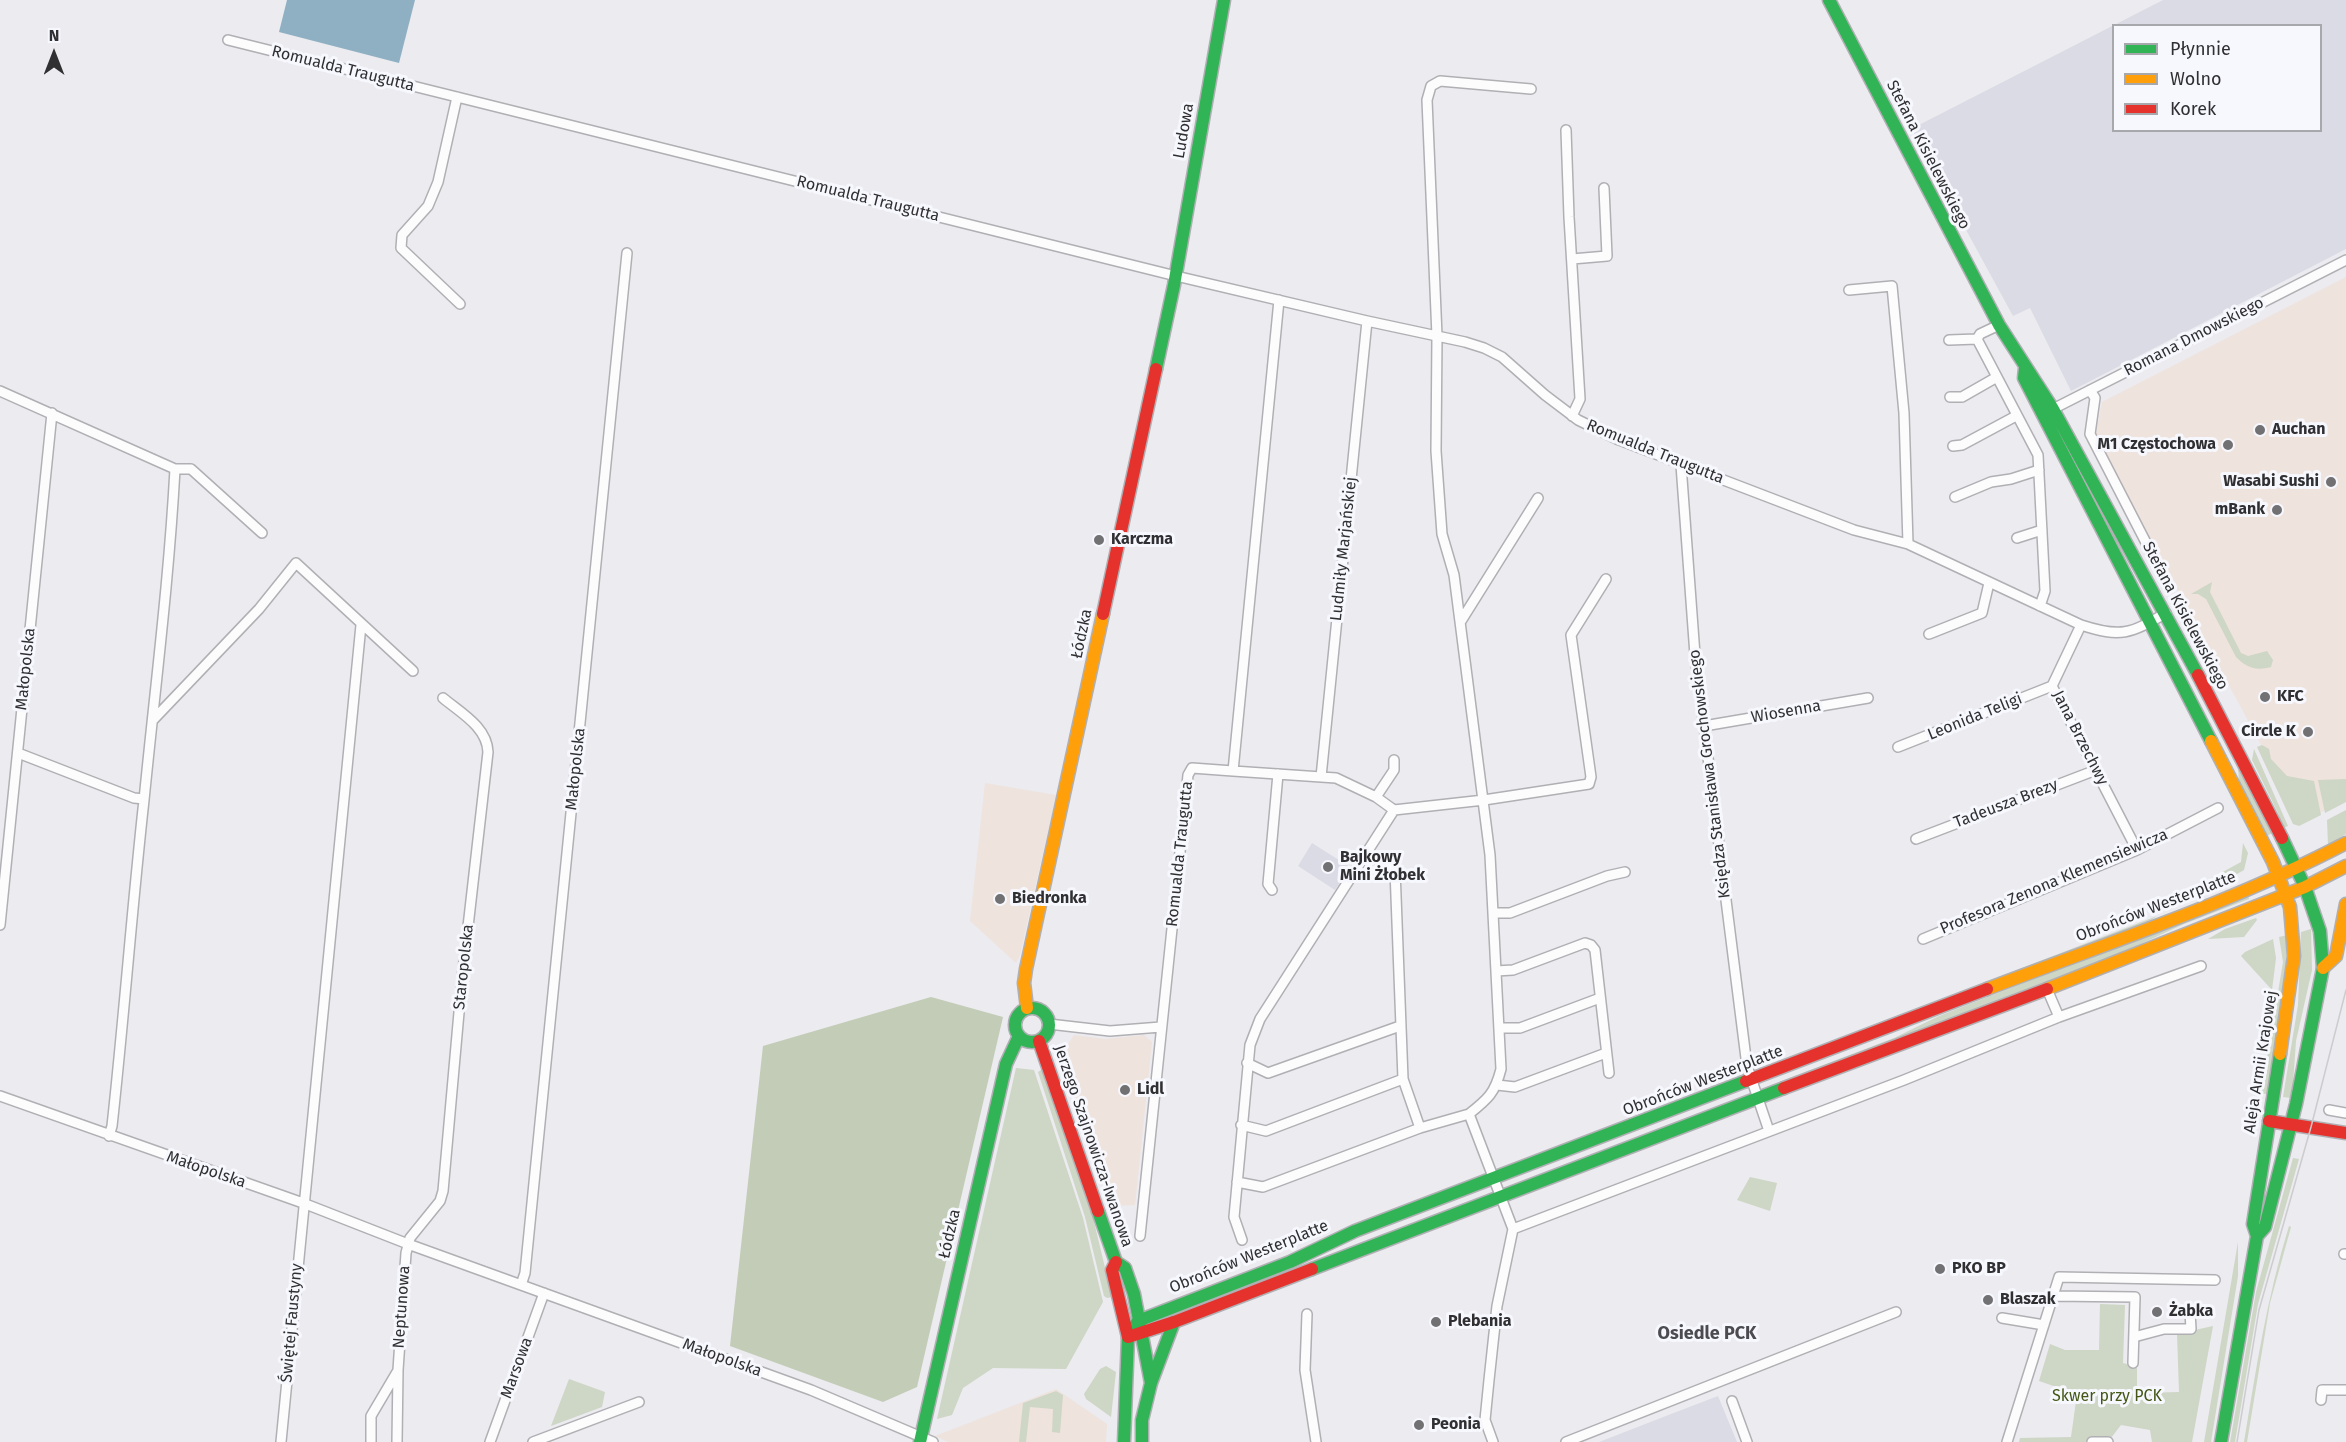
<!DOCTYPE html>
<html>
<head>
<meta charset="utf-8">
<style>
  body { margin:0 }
  #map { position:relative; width:2346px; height:1442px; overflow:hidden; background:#ebebf0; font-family:"Fira Sans",sans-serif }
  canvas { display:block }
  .legend { position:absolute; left:2112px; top:24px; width:210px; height:108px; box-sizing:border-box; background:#f7f8fe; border:2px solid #a7a8ac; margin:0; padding:8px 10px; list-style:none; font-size:18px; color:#303032 }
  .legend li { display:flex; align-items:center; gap:12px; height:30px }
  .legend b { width:30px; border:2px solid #a7a8ac }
  .north { position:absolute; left:24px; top:24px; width:60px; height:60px; -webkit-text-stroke:4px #f7f8fe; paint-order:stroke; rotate:0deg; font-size:16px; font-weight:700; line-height:24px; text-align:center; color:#303032 }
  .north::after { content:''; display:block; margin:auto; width:21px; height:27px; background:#303032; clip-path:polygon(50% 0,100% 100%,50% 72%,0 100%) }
</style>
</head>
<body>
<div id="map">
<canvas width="2346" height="1442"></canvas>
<ul class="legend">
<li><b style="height:8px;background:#30b455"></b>Płynnie</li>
<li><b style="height:8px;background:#ff9f0a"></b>Wolno</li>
<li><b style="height:8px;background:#e5322d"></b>Korek</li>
</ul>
<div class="north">N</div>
</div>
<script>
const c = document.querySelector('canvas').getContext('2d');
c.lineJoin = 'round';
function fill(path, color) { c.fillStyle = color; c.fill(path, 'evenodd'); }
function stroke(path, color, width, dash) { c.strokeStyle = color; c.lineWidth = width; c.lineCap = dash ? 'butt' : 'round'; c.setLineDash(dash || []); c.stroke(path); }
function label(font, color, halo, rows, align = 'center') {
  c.font = font + ' "Fira Sans",sans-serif'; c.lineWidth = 6; c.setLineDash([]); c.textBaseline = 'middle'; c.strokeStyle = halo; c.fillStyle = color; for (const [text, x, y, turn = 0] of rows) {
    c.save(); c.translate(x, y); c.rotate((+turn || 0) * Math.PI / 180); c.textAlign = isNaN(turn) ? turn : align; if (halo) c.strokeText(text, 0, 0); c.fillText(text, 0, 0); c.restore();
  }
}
fill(new Path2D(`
  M2346,277V799L2303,822L2095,438L2102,402Z
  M985,783L1056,795L1020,955L1016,963L970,921Z
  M1074,1035L1105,1039L1144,1035L1152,1042L1135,1205L1113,1206L1059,1059Z
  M1056,1389L1107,1424L1106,1442H948L935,1436Z`), '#eee3dd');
fill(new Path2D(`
  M2163,0H2346V249L2071,391L2030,308L2013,316L1911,129ZM2114,26H2320V130H2114Z
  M1312,843L1350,867L1335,890L1298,866Z
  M1718,1396L1737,1442H1599L1671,1414Z`), '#dbdbe5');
fill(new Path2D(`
  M2212,582L2210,592L2241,653L2248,656L2267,651L2273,660L2271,667C2256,671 2247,668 2236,657L2206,599L2198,594H2191Z
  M2262,745L2269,749L2271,759L2287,776L2314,781L2321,815L2299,826L2293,824L2257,747Z
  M2254,749L2288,826L2283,828L2278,813L2252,760Z
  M2238,768L2272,833L2267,836L2239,782Z
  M2346,779V802L2325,813L2318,780Z
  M2346,810V834L2328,845L2327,820Z
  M2243,843L2248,853L2244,870L2213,888L2211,885L2203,889L2201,884L2241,862Z
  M2248,895L2249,899L2184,924L2106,960L1785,1084L1784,1080L1894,1038L1939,1016Z
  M2157,916L2142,926L1779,1062L1782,1060Z
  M2256,918L2257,920L2244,937L2208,939L2225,929Z
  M2311,929L2312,970L2296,1041L2292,1098L2283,1097L2298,1005L2301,932Z
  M2288,935L2285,988L2267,1094H2261L2283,962L2279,937Z
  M2273,939L2276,958L2272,990L2241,956L2245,952Z
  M1016,1068L1034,1070L1083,1218L1103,1302L1066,1369L993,1368L963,1388L952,1415L937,1419Z
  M1044,1068L1090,1205L1112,1297L1107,1298L1104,1296L1085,1217L1038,1072Z
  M2293,1158L2299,1159L2258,1304L2235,1442H2230L2256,1292Z
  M1750,1177L1777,1183L1770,1211L1737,1200Z
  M2289,1226L2291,1227L2270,1303L2247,1442H2244C2256,1369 2267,1297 2289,1226Z
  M2238,1242V1276L2211,1442H2204Z
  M2100,1304L2125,1305L2123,1363L2137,1367V1391L2145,1393L2179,1392L2177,1334L2213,1326L2192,1442H2152L2150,1430L2121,1425L2111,1438V1442H2019L2020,1438L2071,1437L2077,1394L2039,1381L2050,1344L2065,1350H2099Z
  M1106,1366L1116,1372L1111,1417L1086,1399L1084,1394L1100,1369Z
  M569,1379L605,1392L602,1407L551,1426Z
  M1056,1391L1063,1395L1060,1433L1052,1432L1053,1409L1030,1407L1026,1442H1019L1023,1403Z`), '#ced6c5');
fill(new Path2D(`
  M931,997L1003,1017L917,1387L883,1402L730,1346L763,1046Z`), '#c3ccb6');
fill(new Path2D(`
  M287,0H415L399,63L279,32Z`), '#8fb0c2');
const street = new Path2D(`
  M228,40L1176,276L1367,321L1465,342L1484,348L1502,357L1545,395L1578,420L1619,440L1854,530L1908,544L2081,625C2121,638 2130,634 2166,613
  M1531,89L1440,81L1431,86L1427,100L1437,336L1436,451L1442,534L1454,575L1490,855L1501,1069C1495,1093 1488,1099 1469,1114L1513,1229L1904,1080L2059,1017L2201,966
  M457,97L438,182L428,206L402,235L401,248L460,304
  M1566,130L1569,217L1580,399L1572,416
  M1572,259L1607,256L1604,188
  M1849,290L1892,286L1904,413L1908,544
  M1999,325L1980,334L1977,339L2038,455L2045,591L2040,606
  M1949,340L1977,339
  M2090,390L2095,398L2090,434L2156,562
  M0,391L175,469H191L262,533
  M1950,397H1962L1997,377
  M2049,411L2346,260
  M1953,446L1962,445L2016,416
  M1681,465L1695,655L1747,1066L1769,1131
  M1955,497L1991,482L2011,479L2039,470
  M2017,538L2042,530
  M1461,621L1538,498
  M2081,625L2052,686L2137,850
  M1929,634L1982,613L1989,583
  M153,720L259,609L296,563L413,671
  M1704,726L1868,698
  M1898,747L2052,686
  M18,753L134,798L144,799
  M1233,771L1336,778L1376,797L1394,810L1484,800L1589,784L1591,777L1571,635L1606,579
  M1321,777L1367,321
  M1376,797L1394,770V760
  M1916,839L2096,770
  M1367,853L1395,870L1403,1079L1420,1128L1469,1114
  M1272,890L1268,884L1278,774
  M1493,913H1510L1607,876L1625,872
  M0,925L52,413
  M1923,939L2137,850L2218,808
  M1496,971L1513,970L1585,943L1591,945L1595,950L1609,1073
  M2047,989L2059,1017
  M1049,1024L1110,1031L1161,1027
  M1499,1028H1520L1600,998
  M1247,1063L1268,1073L1400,1026
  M1497,1085L1515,1087L1606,1053
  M0,1096L303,1203L408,1244L811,1390L933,1442
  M2329,1110L2346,1113
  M1241,1125L1266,1131L1403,1079
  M109,1136L112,1126C124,1017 132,908 144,800C155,689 169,580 175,469
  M1237,1182L1263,1187L1420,1128
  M1140,1236L1188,775L1192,768L1233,771L1279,300
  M1242,1240L1234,1217L1250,1045L1260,1019L1394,810
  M2344,1254H2346
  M521,1285L525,1273L627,253
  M2053,1296L2135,1297L2133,1363
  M1307,1314L1305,1370L1316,1442
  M2002,1318L2044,1325
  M2134,1337L2164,1329H2191L2190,1312
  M2321,1400L2322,1390H2346
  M1732,1401L1747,1442
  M281,1442L361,625
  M371,1442V1416L397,1372
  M397,1442L398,1370L406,1253L410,1238L440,1201L443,1191L462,979L488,752C487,727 461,713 443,698
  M490,1442L544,1293
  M533,1442L639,1402
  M1493,1442L1485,1420L1489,1380L1497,1306L1513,1229
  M1566,1442L1896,1312
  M2007,1442L2059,1277L2215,1280
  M2092,1442H2108`);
const fast = new Path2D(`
  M1829,0L1999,325L2053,409L2198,675
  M2025,368L2024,378L2211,741
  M1156,369L1174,285L1224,0
  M1015 1025a17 17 0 1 1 34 0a17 17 0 1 1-34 0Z
  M1098,1211L1116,1262L1125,1268L1134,1294L1151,1383L1142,1420V1442
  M2257,1236L2265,1227L2296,1104L2323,968L2320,931L2305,887L2282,838
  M1312,1269L1784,1088
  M1151,1383L1174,1322
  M920,1442L1006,1064L1019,1036
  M1124,1442L1128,1337L1138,1321L1290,1262L1355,1231L1746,1081
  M2221,1442L2257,1236L2253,1224L2280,1054`);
const slow = new Path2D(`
  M2211,741L2273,862L2290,907L2294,956L2280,1054
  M2323,968L2336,956L2346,904
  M1987,989C2107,943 2232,903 2346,843
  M2047,989L2305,887L2346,866
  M1027,1008L1024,983L1026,969L1103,614`);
const jam = new Path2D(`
  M1103,614L1156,369
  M2198,675L2282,838
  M1039,1041L1098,1211
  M1746,1081L1987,989
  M1784,1088L2047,989
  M2269,1121L2346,1133
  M1116,1262L1112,1270L1128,1337L1174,1322L1312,1269`);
stroke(street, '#b0b0b4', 12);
stroke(fast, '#b0b0b4', 15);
stroke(slow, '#b0b0b4', 15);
stroke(jam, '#b0b0b4', 15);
stroke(street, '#fcfcfd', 9);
stroke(fast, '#30b455', 12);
stroke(slow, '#ff9f0a', 12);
stroke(jam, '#e5322d', 12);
stroke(new Path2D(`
  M2237,1442L2259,1310L2311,1127L2346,990`), '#ccccce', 1.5);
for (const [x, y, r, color] of [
  [2260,430,6,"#717174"],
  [2228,445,6,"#717174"],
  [2331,482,6,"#717174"],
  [2277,510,6,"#717174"],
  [1099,540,6,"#717174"],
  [2265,697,6,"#717174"],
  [2308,732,6,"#717174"],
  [1328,867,6,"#717174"],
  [1000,899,6,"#717174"],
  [1125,1090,6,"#717174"],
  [1940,1269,6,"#717174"],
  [1988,1300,6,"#717174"],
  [2157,1312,6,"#717174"],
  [1436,1322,6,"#717174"],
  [1419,1425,6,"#717174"]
]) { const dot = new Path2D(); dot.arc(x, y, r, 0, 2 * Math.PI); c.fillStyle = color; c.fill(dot); stroke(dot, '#f7f8fe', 2); }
label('16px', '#303032', '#f7f8fe', [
  ["Romualda Traugutta",343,69,14],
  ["Ludowa",1184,131,-80],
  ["Stefana Kisielewskiego",1928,155,63],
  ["Romualda Traugutta",868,199,14],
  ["Romana Dmowskiego",2194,337,-27],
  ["Romualda Traugutta",1655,452,22],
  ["Ludmiły Marjańskiej",1344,549,-84],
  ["Stefana Kisielewskiego",2185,616,62],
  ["Łódzka",1082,634,-78],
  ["Małopolska",26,669,-84],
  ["Wiosenna",1786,712,-10],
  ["Leonida Teligi",1975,717,-22],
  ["Jana Brzechwy",2080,738,63],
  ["Małopolska",576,769,-84],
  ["Księdza Stanisława Grochowskiego",1710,774,-97],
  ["Tadeusza Brezy",2006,804,-21],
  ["Romualda Traugutta",1180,854,-84],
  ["Profesora Zenona Klemensiewicza",2054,882,-23],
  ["Obrońców Westerplatte",2156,907,-21],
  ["Staropolska",464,967,-84],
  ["Aleja Armii Krajowej",2261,1062,-81],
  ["Obrońców Westerplatte",1703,1081,-21],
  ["Jerzego Szajnowicza-Iwanowa",1093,1146,71],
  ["Małopolska",206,1170,19],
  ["Łódzka",950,1234,-77],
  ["Obrońców Westerplatte",1249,1257,-22],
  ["Neptunowa",402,1307,-86],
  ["Świętej Faustyny",292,1323,-85],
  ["Małopolska",722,1358,20],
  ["Marsowa",517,1368,-70]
]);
label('bold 16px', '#303032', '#f7f8fe', [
  ["Auchan",2272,430],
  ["M1 Częstochowa",2216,445,"right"],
  ["Wasabi Sushi",2319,482,"right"],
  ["mBank",2265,510,"right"],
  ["Karczma",1111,540],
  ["KFC",2277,697],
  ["Circle K",2296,732,"right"],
  ["Bajkowy",1340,858],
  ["Mini Żłobek",1340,876],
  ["Biedronka",1012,899],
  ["Lidl",1137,1090],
  ["PKO BP",1952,1269],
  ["Blaszak",2000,1300],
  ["Żabka",2169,1312],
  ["Plebania",1448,1322],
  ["Peonia",1431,1425]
], 'left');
label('16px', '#445716', '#f7f8fe', [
  ["Skwer przy PCK",2107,1397]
]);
label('bold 18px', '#4b4b50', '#f7f8fe', [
  ["Osiedle PCK",1707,1334]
]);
</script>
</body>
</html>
